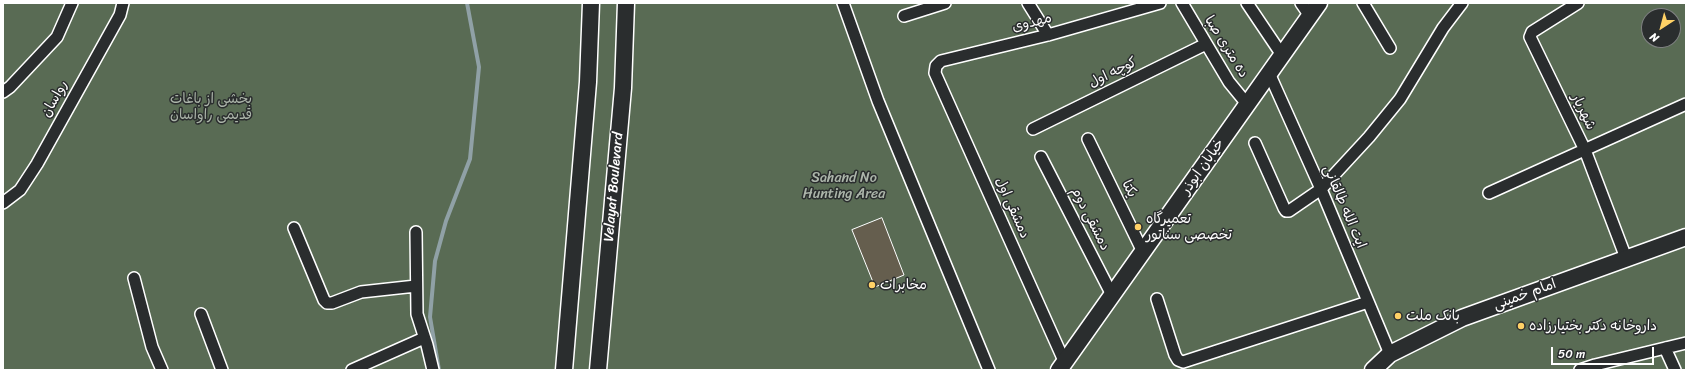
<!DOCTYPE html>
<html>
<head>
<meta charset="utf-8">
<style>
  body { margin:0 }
  #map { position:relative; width:1689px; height:373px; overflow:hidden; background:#2a2d2e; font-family:Sriracha,sans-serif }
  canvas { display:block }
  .frame { position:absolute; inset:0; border:4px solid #fff; pointer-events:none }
  .north { position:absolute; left:1641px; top:8px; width:40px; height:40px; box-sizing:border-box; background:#2a2d2e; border:1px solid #7f8182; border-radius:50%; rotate:216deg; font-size:11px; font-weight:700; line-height:16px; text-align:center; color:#fff }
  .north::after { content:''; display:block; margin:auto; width:14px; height:18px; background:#ffd166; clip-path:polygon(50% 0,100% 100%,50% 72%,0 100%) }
  .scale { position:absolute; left:1551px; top:347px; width:103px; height:18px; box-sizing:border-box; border:2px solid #fff; border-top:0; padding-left:5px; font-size:12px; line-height:14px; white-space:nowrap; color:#fff; -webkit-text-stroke:3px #2a2d2e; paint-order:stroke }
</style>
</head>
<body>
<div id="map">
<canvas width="1689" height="373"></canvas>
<div class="frame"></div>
<div class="north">N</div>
<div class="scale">50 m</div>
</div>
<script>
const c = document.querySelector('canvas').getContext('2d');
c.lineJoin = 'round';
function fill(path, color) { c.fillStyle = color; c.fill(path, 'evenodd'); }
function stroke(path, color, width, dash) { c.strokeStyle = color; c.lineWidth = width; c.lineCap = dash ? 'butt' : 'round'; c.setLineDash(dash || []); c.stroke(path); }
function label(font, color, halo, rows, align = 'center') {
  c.font = font + ' Sriracha,"Playpen Sans Arabic",sans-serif'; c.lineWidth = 3; c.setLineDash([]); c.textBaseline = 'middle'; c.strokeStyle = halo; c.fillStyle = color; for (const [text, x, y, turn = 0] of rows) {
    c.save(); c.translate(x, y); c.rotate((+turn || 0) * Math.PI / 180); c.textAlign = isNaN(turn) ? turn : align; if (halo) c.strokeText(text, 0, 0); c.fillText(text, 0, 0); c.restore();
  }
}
fill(new Path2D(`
  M3,3H1686V370H3ZM1649,16H1673V40H1649Z`), '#596b54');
stroke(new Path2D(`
  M439,370L430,317L435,261L446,221L470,159L479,67L467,3`), '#90a1a6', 4);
const building = new Path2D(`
  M882,218L904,275L875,287L852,230Z`);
fill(building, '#655e4e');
stroke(building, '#fff', 1);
const minor = new Path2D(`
  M843,3L878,101L989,370
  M1028,3L1048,35
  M1182,3L1229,82L1247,104
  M1247,3L1282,55
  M1301,3L1310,16
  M1363,3L1390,48
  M1578,3L1532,32L1530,37L1585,150L1626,258
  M904,16L945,3
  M1269,73L1321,189L1390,354
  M3,92L10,87L57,37L72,3
  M1033,129L1206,44
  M1088,139L1143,252
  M1255,143L1284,208L1286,211H1289L1321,189L1369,137L1400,99L1443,28L1462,3
  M1041,157L1112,295
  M1489,193L1686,104
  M3,203L20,190L37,164L120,15L123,3
  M294,228L324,300L327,303H332L361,292L416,286
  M416,232L417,314L427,345L433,370
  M134,278L152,347L162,370
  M1157,299L1175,355L1178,360L1183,362L1368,302
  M201,314L222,370
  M1665,348L1675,370
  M1065,363L935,73L936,66L941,61L1048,35L1160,3
  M352,370L424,338
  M1580,370L1595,365L1686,343`);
const secondary = new Path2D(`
  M564,370L588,82L591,3
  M598,370L623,88L626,3
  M1059,370L1319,3
  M1373,370L1390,354L1462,318L1686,237`);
stroke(minor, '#fff', 14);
stroke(secondary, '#fff', 19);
stroke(minor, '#2a2d2e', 11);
stroke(secondary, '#2a2d2e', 16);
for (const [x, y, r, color] of [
  [1138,227,4,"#ffd166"],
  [872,285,4,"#ffd166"],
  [1398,316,4,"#ffd166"],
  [1521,326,4,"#ffd166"]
]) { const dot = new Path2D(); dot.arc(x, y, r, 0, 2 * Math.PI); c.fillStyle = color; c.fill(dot); stroke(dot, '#2a2d2e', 1.5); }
label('14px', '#fff', '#2a2d2e', [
  ["مهدوی",1032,23,-14],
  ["ده متری صبا",1226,47,58],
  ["کوچه اول",1113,73,-26],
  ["رواسان",55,99,-61],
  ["شهریار",1583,112,64],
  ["خیابان ابوذر",1203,167,-55],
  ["Velayat Boulevard",614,187,-85],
  ["یکتا",1129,189,64],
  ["ایت الله طالقانی",1344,207,67],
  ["دمشقی اول",1012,208,66],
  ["دمشقی دوم",1090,219,63],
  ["امام خمینی",1525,295,-20]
]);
label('14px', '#acb5aa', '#2a2d2e', [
  ["بخشی از باغات",211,99],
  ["قدیمی راواسان",211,115],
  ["Sahand No",844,178],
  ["Hunting Area",844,194]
]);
label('14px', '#fff', '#2a2d2e', [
  ["تعمیرگاه",1146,219],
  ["تخصصی سناتور",1146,235],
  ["مخابرات",880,285],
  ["بانک ملت",1406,316],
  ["داروخانه دکتر بختیارزاده",1529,326]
], 'left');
</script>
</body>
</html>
